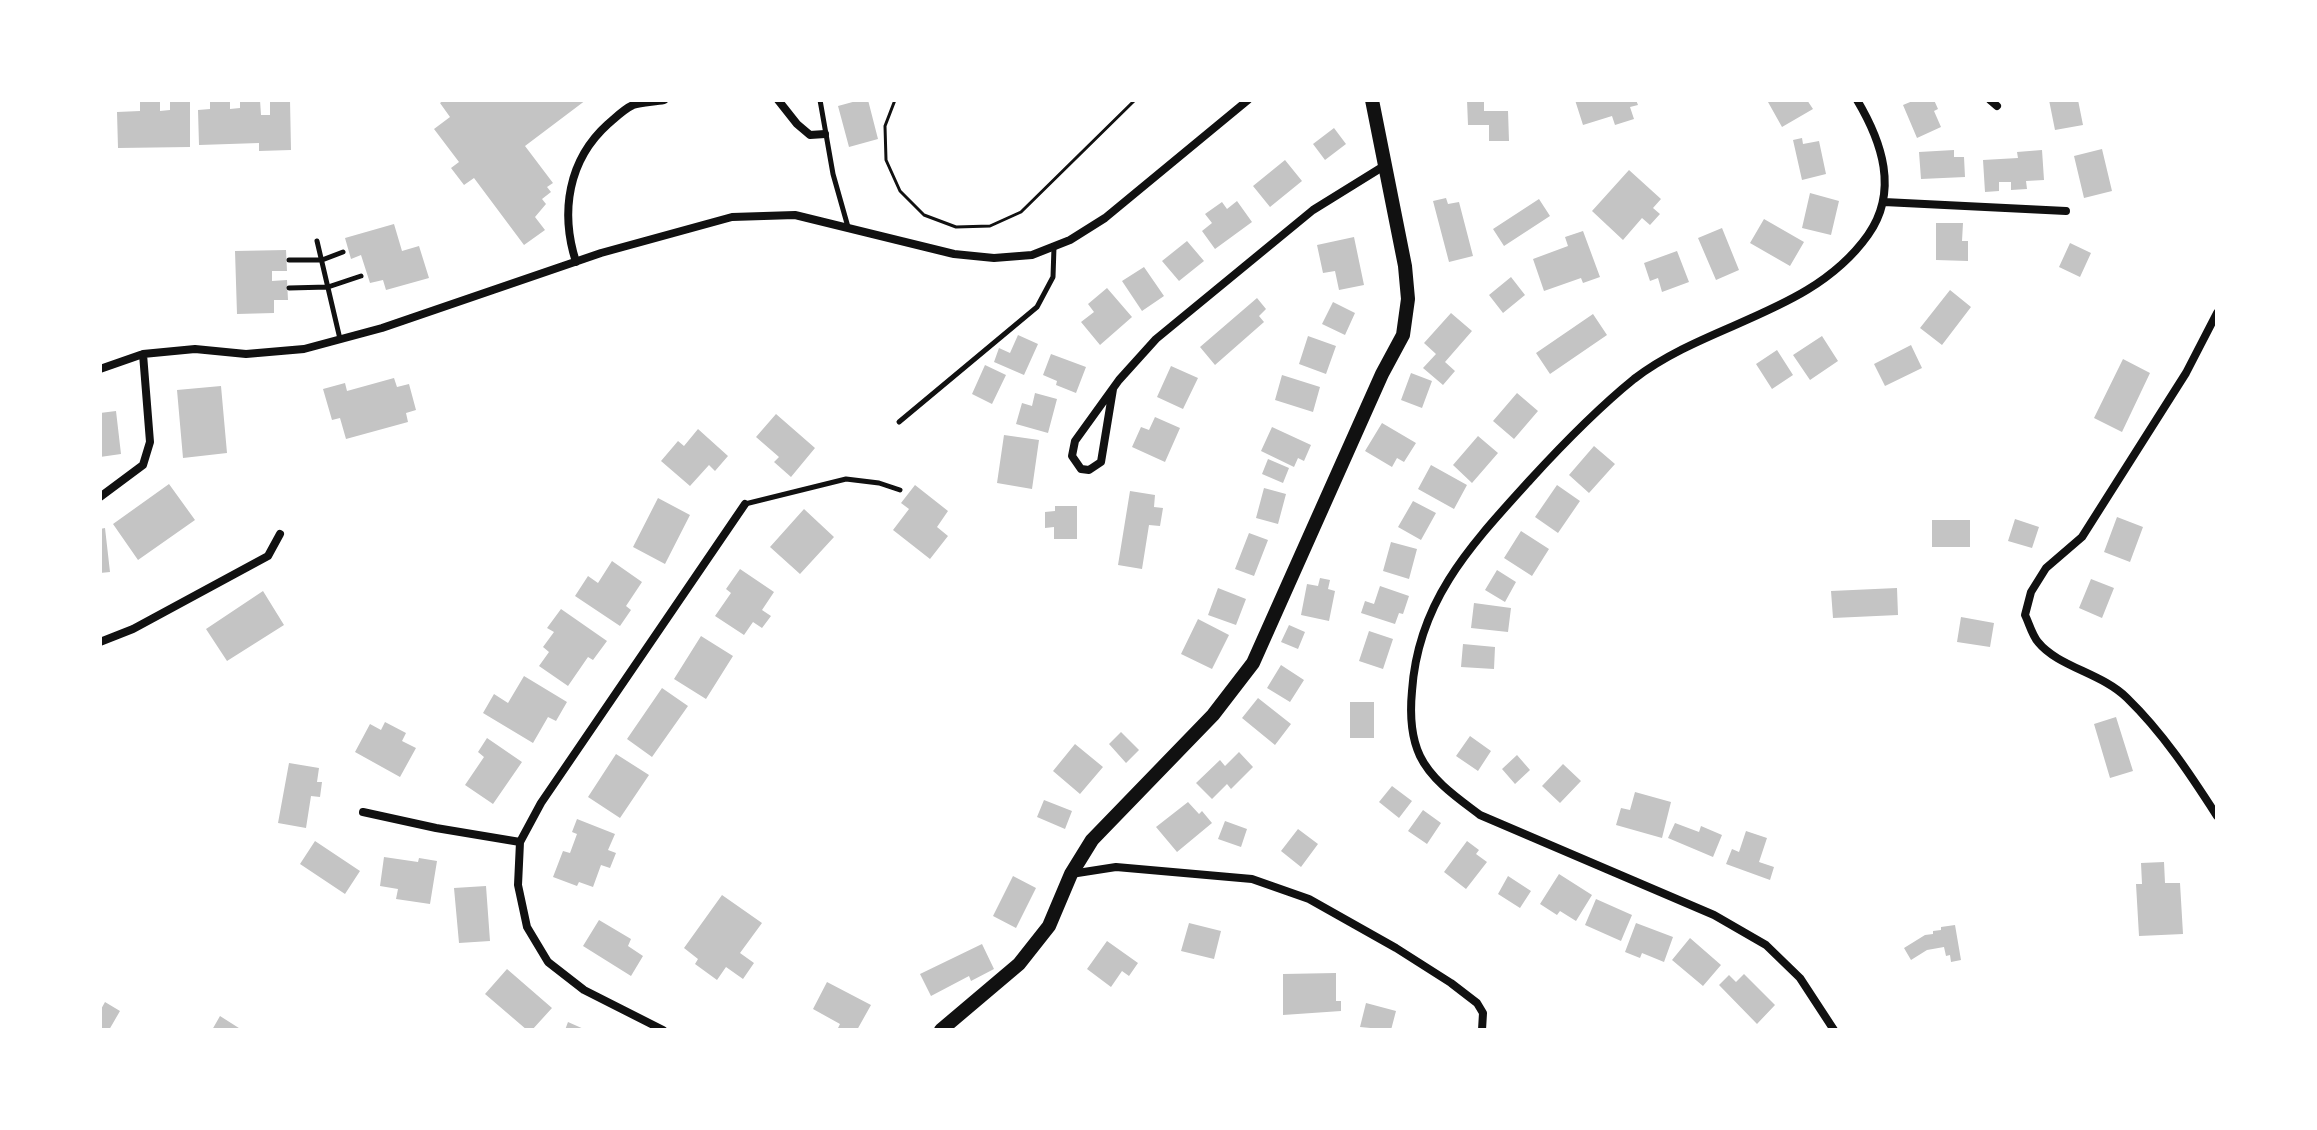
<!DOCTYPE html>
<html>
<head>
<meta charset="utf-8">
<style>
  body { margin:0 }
  #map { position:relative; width:2317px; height:1130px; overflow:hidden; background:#fff; font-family:Arial,sans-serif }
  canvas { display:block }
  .frame { position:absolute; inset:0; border:102px solid #fff; pointer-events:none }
</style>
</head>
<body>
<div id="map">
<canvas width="2317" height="1130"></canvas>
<div class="frame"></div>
</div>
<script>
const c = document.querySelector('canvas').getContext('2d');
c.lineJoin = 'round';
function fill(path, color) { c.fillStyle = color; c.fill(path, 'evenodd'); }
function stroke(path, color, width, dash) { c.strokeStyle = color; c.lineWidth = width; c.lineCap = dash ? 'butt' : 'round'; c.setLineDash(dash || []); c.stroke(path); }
fill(new Path2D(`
  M140,100H160V111L170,110V100H190V147L118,148L117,112L140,111Z
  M210,100H230V109L240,108V100H260L261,115H270V100H290L291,150L259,151V143L199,145L198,110L210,109Z
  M444,100H586L525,146L553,183L547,187L551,192L542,199L546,204L535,217L545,230L524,245L474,178L464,185L451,168L459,162L434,129L450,117L440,103Z
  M860,100H868L878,139L849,147L838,106Z
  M1467,100H1484V111H1508L1509,141H1489V125H1468Z
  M1575,100H1636L1638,105L1630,107L1634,119L1615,125L1612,116L1583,125Z
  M1772,100H1807L1813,109L1782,127L1768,102Z
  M1915,100H1934L1938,109L1934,111L1941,127L1917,138L1903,105Z
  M2049,100H2078L2083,125L2055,130Z
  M1334,128L1346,144L1325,160L1313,144Z
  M1802,138L1803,144L1819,141L1826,174L1802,180L1793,140Z
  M2102,149L2112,191L2084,198L2074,156Z
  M1954,150V157H1964L1965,177L1921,179L1919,152Z
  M2042,150L2044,180L2026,181L2027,189L2011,190V182H1999V191L1985,192L1983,160L2018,158L2017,152Z
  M1285,160L1302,181L1270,207L1253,186Z
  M1629,170L1661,199L1653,208L1660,214L1650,225L1642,218L1623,240L1592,211Z
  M1810,193L1839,201L1831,235L1802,228Z
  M1446,198L1448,204L1459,202L1473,256L1449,262L1433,201Z
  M1539,199L1550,216L1504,246L1493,229Z
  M1237,201L1252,222L1215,249L1202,231L1212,223L1205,214L1222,202L1227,209Z
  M1764,219L1804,242L1790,266L1750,243Z
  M1936,223H1963L1962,241H1968V261L1936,260Z
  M394,224L402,251L419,246L429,278L386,290L383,280L370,283L361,255L351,259L345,238Z
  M1722,228L1739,270L1716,280L1698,238Z
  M1583,231L1600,277L1583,283L1581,278L1544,291L1533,259L1568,246L1565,237Z
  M1354,237L1364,285L1339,290L1335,271L1323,273L1317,245Z
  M1187,241L1204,261L1179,281L1162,261Z
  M2070,243L2091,253L2080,277L2059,267Z
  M286,250L287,271H272V281L287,280L288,300H274V313L237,314L235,251Z
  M1677,251L1689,282L1662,292L1658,278L1650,281L1644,263Z
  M1144,267L1164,296L1142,311L1122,281Z
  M1511,277L1525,295L1503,313L1489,295Z
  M1107,288L1132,317L1100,345L1081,322L1094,312L1088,304Z
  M1950,290L1971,307L1942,345L1920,328Z
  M1257,298L1266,309L1259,316L1264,322L1215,365L1200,347Z
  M1333,302L1355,313L1345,335L1322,324Z
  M1451,313L1472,331L1445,362L1455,371L1443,385L1423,368L1436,354L1424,343Z
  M1593,314L1607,335L1550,374L1536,353Z
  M1018,335L1038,344L1024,375L994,362L999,348L1010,353Z
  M1308,336L1336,346L1326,374L1299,364Z
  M1822,336L1838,361L1810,380L1793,355Z
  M1911,345L1922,368L1885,386L1874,364Z
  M1777,350L1793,375L1772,389L1756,364Z
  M1051,354L1086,367L1076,393L1056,385L1057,381L1043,375Z
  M2123,359L2150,373L2122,432L2094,418Z
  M985,365L1006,375L992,404L972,394Z
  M1171,366L1198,378L1183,409L1157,397Z
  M1411,373L1432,381L1422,408L1401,400Z
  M1282,375L1320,387L1313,412L1275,400Z
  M394,378L397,387L409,384L416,410L406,413L408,422L346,439L340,418L332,420L323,389L345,383L347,391Z
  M221,386L227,453L183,458L177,390Z
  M1035,393L1057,399L1048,433L1016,424L1022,403L1032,406Z
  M1517,393L1538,411L1514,439L1493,421Z
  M116,411L121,454L100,457V413Z
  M776,414L815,448L791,477L774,462L779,457L756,437Z
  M1155,417L1180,428L1165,462L1132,447L1141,427L1149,430Z
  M1382,423L1416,443L1404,462L1397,458L1392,467L1365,451Z
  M1272,427L1311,445L1304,461L1298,458L1294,467L1261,451Z
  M698,429L728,456L715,471L709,465L690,486L661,461L678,441L684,446Z
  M1004,435L1039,440L1032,489L997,483Z
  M1478,436L1498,453L1472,483L1453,465Z
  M1594,446L1615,464L1589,493L1569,475Z
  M1268,459L1289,468L1283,483L1262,474Z
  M1431,465L1467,485L1454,509L1418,489Z
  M169,484L195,520L138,560L113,524Z
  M915,485L948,511L937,527L948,536L930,559L893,530L909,509L901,503Z
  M1557,485L1580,501L1558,533L1535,517Z
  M1264,488L1286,494L1278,524L1256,518Z
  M1130,491L1155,495L1154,507L1163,508L1160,526L1149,525L1142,569L1118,565Z
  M658,498L690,515L665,564L633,547Z
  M1413,501L1436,513L1421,540L1398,527Z
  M1055,506H1077V539H1054V527L1045,528V512L1055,511Z
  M804,509L834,537L800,574L770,547Z
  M2117,517L2143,527L2130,562L2104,552Z
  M2015,519L2039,527L2032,548L2008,541Z
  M1932,520H1970V547H1932Z
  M105,528L110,572L100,573V529Z
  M1521,531L1549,549L1532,576L1504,558Z
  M1249,533L1268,540L1254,576L1235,569Z
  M1391,542L1417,549L1409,579L1383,571Z
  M612,561L642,582L626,606L631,610L620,626L575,596L588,576L598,583Z
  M740,569L774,592L762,610L771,616L762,628L753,622L744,635L715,616L731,593L726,589Z
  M1497,570L1516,582L1505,602L1485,590Z
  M1320,578L1330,580L1328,589L1335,591L1329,621L1301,615L1307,584L1318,586Z
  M2091,579L2114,588L2102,618L2079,608Z
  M1380,586L1409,596L1403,614L1399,613L1395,624L1361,613L1365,601L1374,604Z
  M1218,588L1246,599L1236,625L1208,615Z
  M1897,588L1898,615L1833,618L1831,591Z
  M263,591L284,625L227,661L206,629Z
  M1474,603L1511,608L1508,632L1471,628Z
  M561,609L607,641L593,660L588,657L568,686L539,666L549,652L543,647L554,632L547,628Z
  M1961,617L1994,623L1990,647L1957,642Z
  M1198,619L1229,635L1212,669L1181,654Z
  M1289,625L1305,632L1298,649L1281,642Z
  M1369,631L1393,639L1383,669L1359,661Z
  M701,636L733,656L706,699L674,679Z
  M1463,644L1495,647L1494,669L1461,667Z
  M1281,665L1304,680L1290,702L1267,688Z
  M524,676L567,702L556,721L548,717L533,743L483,713L494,694L508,703Z
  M662,688L688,706L652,757L627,739Z
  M1258,698L1291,724L1275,745L1242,718Z
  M1350,702H1374V738H1350Z
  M2116,717L2133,771L2110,778L2094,724Z
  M385,722L406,733L402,741L416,748L400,777L355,752L370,724L381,730Z
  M1121,732L1139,750L1126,763L1109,744Z
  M1470,736L1491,751L1478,771L1456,756Z
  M487,738L522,762L493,804L465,785L484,757L478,752Z
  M1075,744L1103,767L1080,794L1053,771Z
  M1239,752L1253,767L1231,789L1227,784L1212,799L1196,783L1220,760L1225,766Z
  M616,754L649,775L620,818L588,797Z
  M1517,755L1530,770L1515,784L1502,769Z
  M289,763L319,768L317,782H322L320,797L311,796L306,828L278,823Z
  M1563,764L1581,781L1560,803L1542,786Z
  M1392,786L1412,801L1399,818L1379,802Z
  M1635,792L1671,802L1662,838L1616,825L1621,808L1630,810Z
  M1044,800L1072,811L1065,829L1037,817Z
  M1188,802L1199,814L1202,811L1212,823L1177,852L1156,827Z
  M1423,810L1441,823L1427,844L1408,831Z
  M577,819L615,834L608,850L616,853L610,868L601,865L593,887L579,882L577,886L553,877L563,851L570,853L577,834L572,832Z
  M1225,821L1247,829L1241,847L1218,839Z
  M1675,823L1699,832L1701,826L1722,835L1713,857L1668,838Z
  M1298,829L1318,844L1301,867L1281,851Z
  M1746,831L1767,838L1759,862L1774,867L1770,880L1726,864L1732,849L1739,852Z
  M315,841L360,871L345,894L300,864Z
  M1467,841L1479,850L1476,854L1487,862L1466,889L1444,872Z
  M384,857L418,862L419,858L437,861L430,904L396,899L398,889L380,886Z
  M2164,862L2165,883H2180L2183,934L2139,936L2136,884H2142L2141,863Z
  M1559,874L1592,895L1576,921L1560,911L1557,915L1540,904Z
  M1013,876L1036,888L1016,928L993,916Z
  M1508,876L1531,891L1520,908L1498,894Z
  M486,886L490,941L459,943L454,888Z
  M722,895L762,923L740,953L754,963L743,979L726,967L717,980L695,964L698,959L684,948Z
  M1596,899L1632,915L1621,941L1585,925Z
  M599,920L631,939L628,946L643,956L631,976L583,946Z
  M1189,923L1221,931L1214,959L1181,951Z
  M1636,923L1673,937L1664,962L1642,953L1640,958L1625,952Z
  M1955,925L1961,960L1951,962L1950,955L1946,956L1944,947L1927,950L1911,960L1904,948L1925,935L1933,934V931L1941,930V927Z
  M1690,938L1721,965L1703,986L1672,960Z
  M1107,941L1138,963L1129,976L1122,971L1111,987L1087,969Z
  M982,944L994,969L971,981L969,976L931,996L920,974Z
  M507,969L552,1008L532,1030H527L485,994Z
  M1336,973V1001H1341V1011L1283,1015V974Z
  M1744,974L1775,1005L1757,1024L1719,985L1729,975L1736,982Z
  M827,982L871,1005L857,1030H837L840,1024L813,1009Z
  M105,1002L120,1011L109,1030H100V1011Z
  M1366,1003L1396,1011L1391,1030L1360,1027Z
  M220,1016L242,1030H212Z
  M568,1022L586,1030H565Z`), '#c4c4c4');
stroke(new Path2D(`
  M895,100L885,126L886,160L900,191L924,215L956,227L990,226L1021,212L1135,100`), '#111', 3);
stroke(new Path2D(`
  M820,100L833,174L848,227
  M317,241L340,339
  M289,260H322L343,252
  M289,288L328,287L361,276
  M899,422L1037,307L1053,277L1054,247
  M745,504L846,479L879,483L900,490`), '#111', 5);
stroke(new Path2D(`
  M778,100L797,124L810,135L825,134
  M1990,100L1997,106
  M1884,202L2066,211
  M576,262C560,212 568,160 608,124C615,118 624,109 633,105C642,102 654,102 664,100
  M2217,313L2186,373L2082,537L2046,568L2031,592L2025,615C2029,623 2032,635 2038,642C2058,667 2102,673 2127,698C2163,733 2190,774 2217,816
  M100,369L143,354L195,349L246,354L304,349L382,328L601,253L732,217L795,215L954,254L994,258L1032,255L1070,240L1105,218L1248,100
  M1113,389L1101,462L1089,470L1081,469L1072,456L1075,441L1119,380L1156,339L1313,210L1384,166
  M100,497L143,465L150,442L143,354
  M100,642L133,629L268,556L280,534
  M363,812L436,828L520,842
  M1071,874L1116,867L1252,879L1309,899L1396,948L1451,983L1477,1003L1483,1013L1482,1030
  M663,1030L584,990L548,962L527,927L518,885L520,842L541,803L745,504
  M1834,1030L1800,978L1766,945L1714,915L1480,815C1459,799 1432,781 1420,756C1411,737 1410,712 1412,691C1418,600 1472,544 1530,480C1562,445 1597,409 1634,379C1708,322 1812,314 1868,235C1899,191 1882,142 1857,100`), '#111', 8);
stroke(new Path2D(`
  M941,1030L1019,964L1049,926L1071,874L1092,840L1213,715L1253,663L1382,374L1403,335L1408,299L1405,266L1372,100`), '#111', 14);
</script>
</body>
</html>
